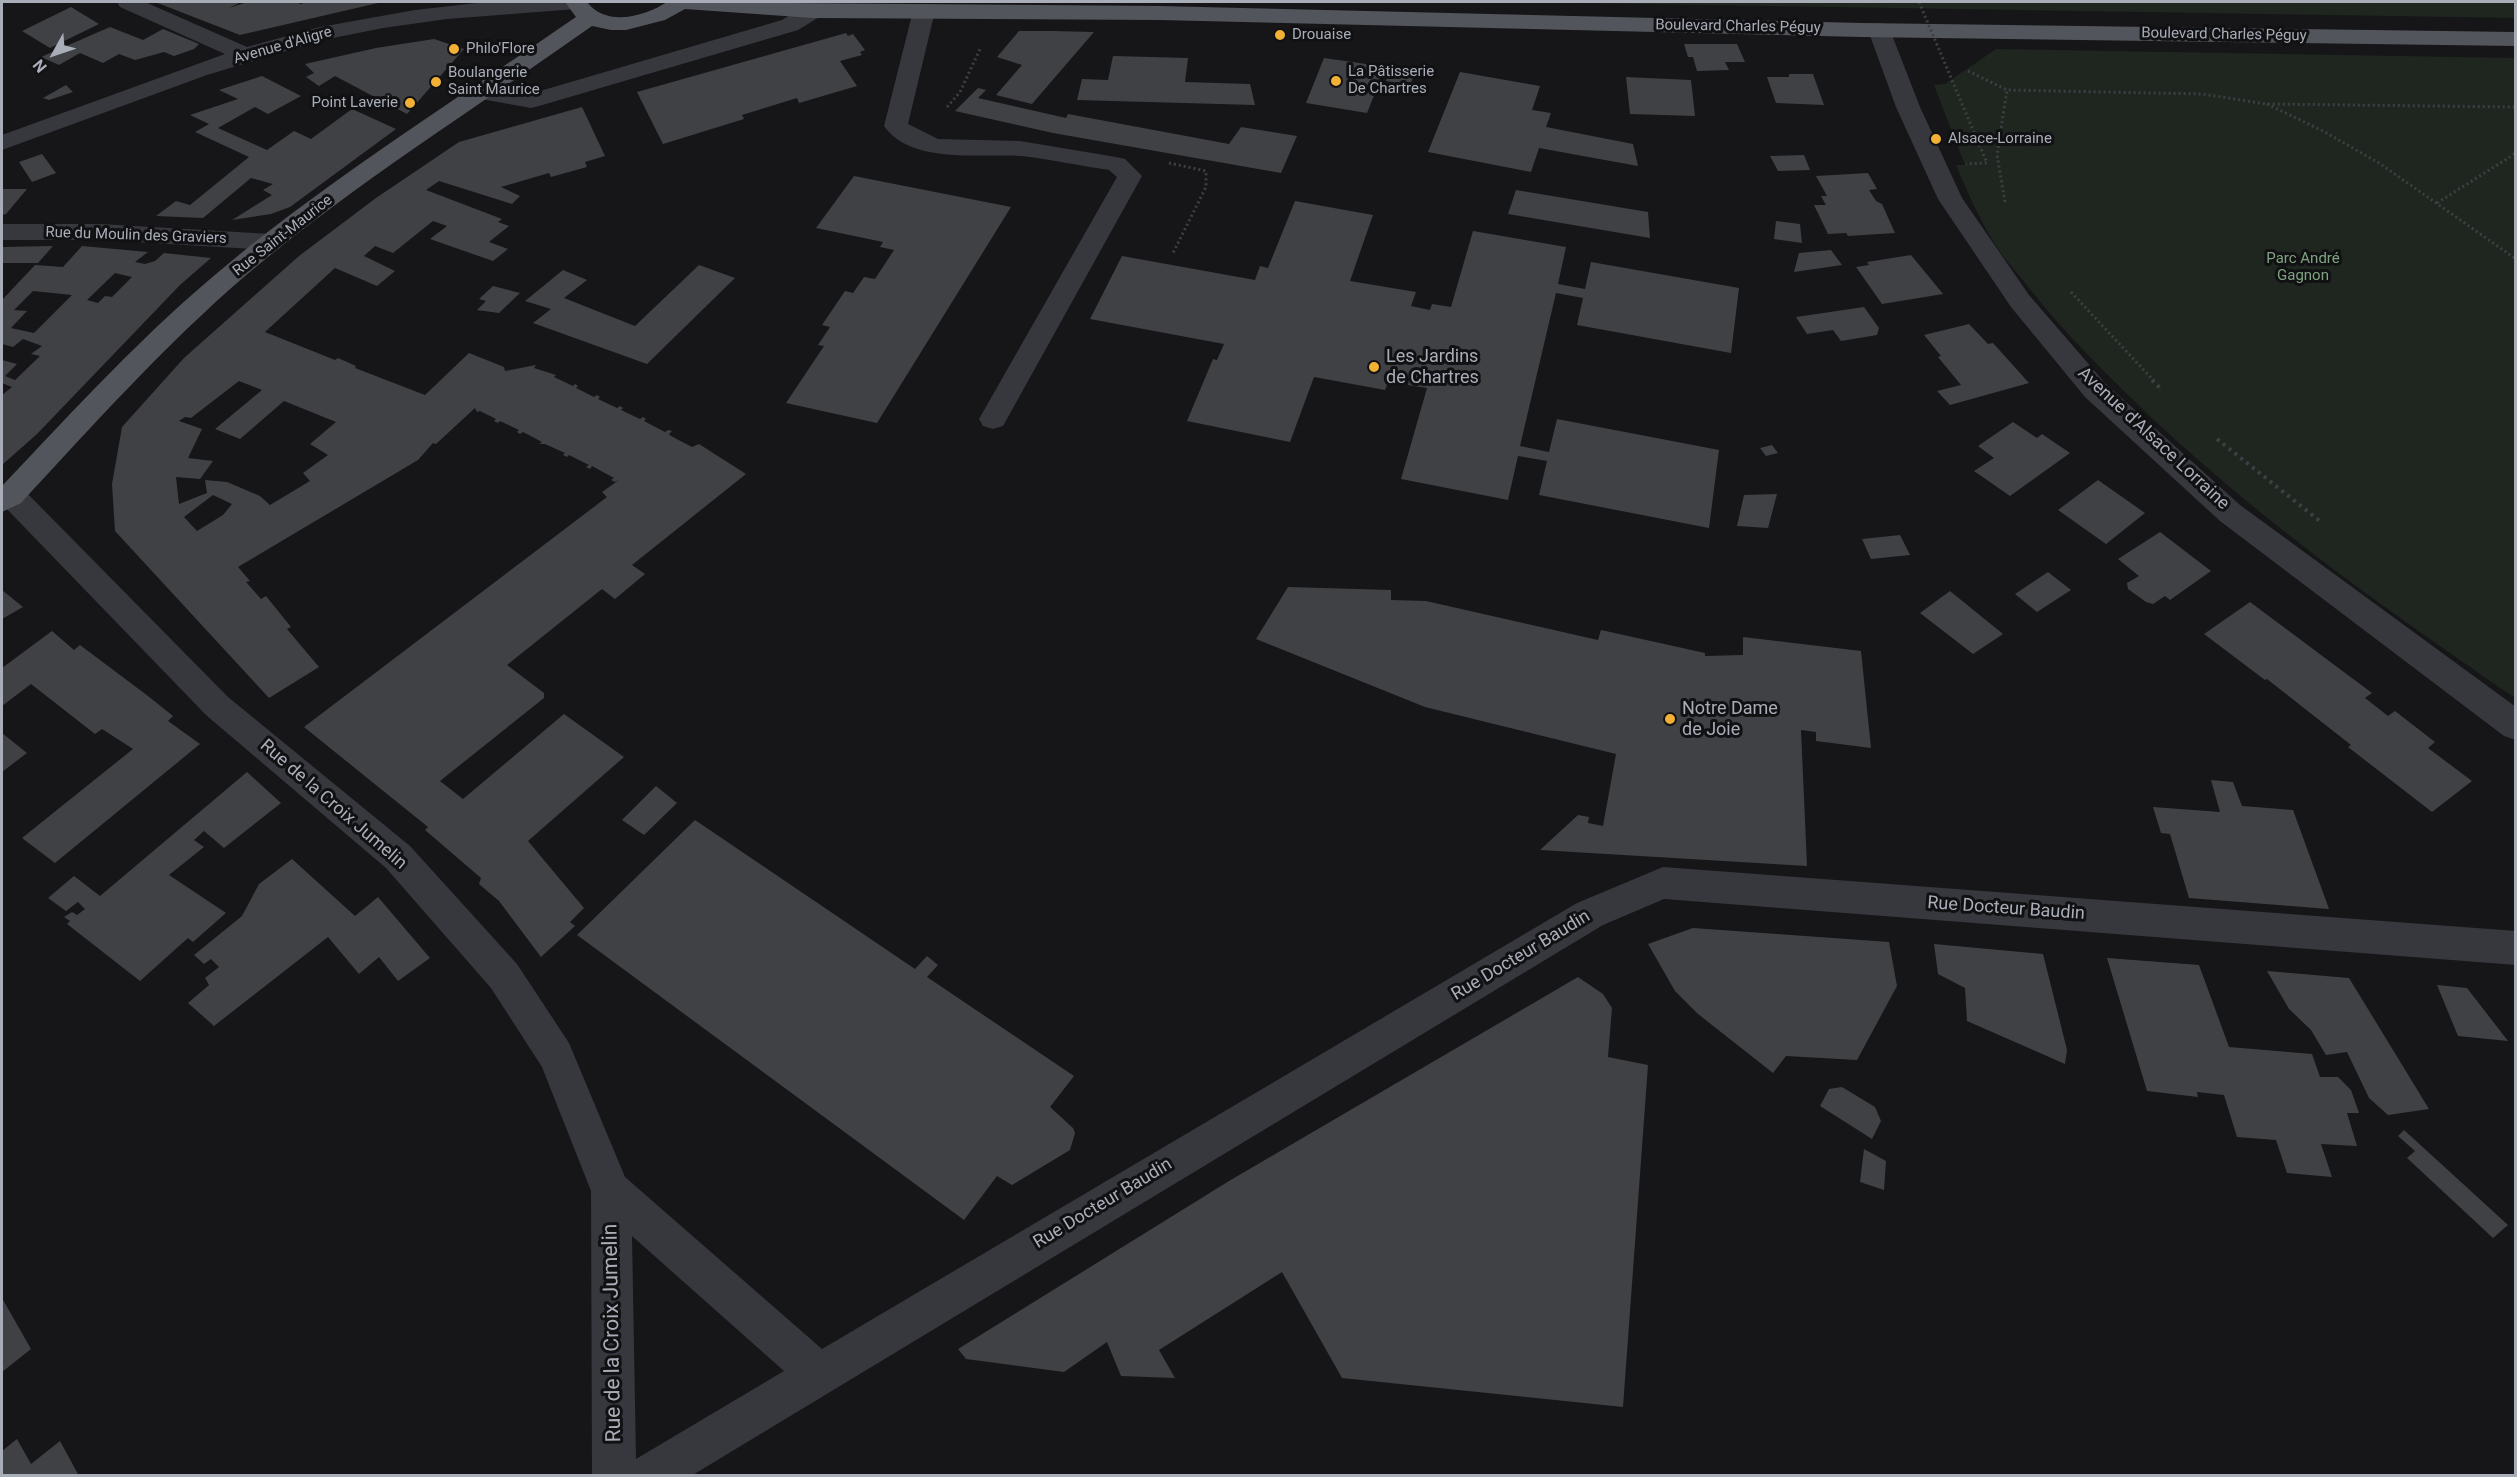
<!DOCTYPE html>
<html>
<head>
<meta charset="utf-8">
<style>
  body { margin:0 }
  #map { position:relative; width:2517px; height:1477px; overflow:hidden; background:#161618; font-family:Roboto,sans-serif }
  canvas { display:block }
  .frame { position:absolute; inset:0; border:3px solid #a8adb8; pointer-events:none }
  .north { position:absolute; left:24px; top:24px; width:60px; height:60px; -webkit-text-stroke:4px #111113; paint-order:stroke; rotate:230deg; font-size:16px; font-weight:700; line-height:24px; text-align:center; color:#a8adb8 }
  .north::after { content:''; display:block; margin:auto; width:21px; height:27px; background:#a8adb8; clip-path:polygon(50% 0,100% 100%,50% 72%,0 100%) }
</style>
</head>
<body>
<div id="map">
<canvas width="2517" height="1477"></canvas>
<div class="frame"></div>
<div class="north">N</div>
</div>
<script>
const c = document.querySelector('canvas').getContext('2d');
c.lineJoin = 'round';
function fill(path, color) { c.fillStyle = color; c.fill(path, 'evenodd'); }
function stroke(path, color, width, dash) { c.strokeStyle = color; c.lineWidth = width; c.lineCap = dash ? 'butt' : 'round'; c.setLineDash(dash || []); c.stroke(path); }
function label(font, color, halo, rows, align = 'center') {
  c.font = font + ' Roboto,sans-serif'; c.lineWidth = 6; c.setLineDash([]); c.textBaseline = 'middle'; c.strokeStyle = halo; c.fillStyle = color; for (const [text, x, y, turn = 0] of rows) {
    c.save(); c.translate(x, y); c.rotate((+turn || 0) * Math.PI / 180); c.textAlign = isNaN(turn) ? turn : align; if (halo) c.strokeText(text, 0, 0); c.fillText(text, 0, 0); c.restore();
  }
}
fill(new Path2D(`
  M1520,2H2515L2516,18Z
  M1996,49L2515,58V698C2378,604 2249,513 2129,396C2091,359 2054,321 2022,279C2012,267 2002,256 1994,243C1979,218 1967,191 1956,165H1965L1934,85L1945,84Z`), '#1e261f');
fill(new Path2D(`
  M155,2H241L229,8L247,2H295L301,4L306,2L378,3L240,35Z
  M71,7L99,24L50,48L22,31Z
  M110,27L143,40L163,29L199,44L194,49L174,56L164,52L135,60L119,54L103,63L80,53L59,65L41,57Z
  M1019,31H1051L1094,32L1032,104L996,95L1022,65L997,57Z
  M846,33L848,36L853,34L865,50L860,52L862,55L840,61L857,86L799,103L797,98L742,115L744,119L663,144L637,92Z
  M434,39L464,49L407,114L335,76L319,86L306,77L314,73L305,64L376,48Z
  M1684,44H1737L1745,62H1725L1729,70L1697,71L1693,57H1688Z
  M1113,56L1188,58L1185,82L1250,84L1255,105L1077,100L1082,79L1108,80Z
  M1324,58L1373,65L1370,71L1383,73L1367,113L1306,103Z
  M1390,69L1415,73L1410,85L1386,81Z
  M1460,72L1540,86L1532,110L1551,113L1546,127L1633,144L1638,166L1539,148L1531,172L1428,152Z
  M1789,74H1813L1824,105L1776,103L1767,77H1789Z
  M262,76L301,96L268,114L255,107L218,128L267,150L294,131L311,139L352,109L396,129L290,207L271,214L232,220L272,195L263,190L273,184L251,178L203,218L156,216L176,201L190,205L249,157L195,132L209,124L190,115L238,99L219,90Z
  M1626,77L1691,80L1695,116L1630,114Z
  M66,85L73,92L49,100L43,98Z
  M978,88L986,90L978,98L1066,118L1068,114L1229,144L1241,127L1297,136L1281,173L1053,133L955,111Z
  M582,107L605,156L585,162L587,167L551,177L549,173L501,187L520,196L512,204L439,181L426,190L502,219L498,222L509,226L489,242L508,249L493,261L430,239L447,226L433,221L393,253L375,246L364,256L395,271L377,286L335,268L265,332L335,360L338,358L356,366L355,368L425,395L469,353L504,367L505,371L536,365L534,368L556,375L554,377L573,386L575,384L578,386L576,388L594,397L597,395L600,397L598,399L617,408L620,406L623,408L621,410L640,419L643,417L646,419L644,421L665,432L668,430L672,431L669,434L671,436L692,447L699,444L746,474L632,565L645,574L615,599L602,589L507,665L544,693V698L440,781L463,799L564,714L624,757L528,841L584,908L570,922L575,926L541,957L499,901L479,884L481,878L425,830L428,827L304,727L607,497L602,492L619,480L615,482L611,480L614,478L592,466L590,469L586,467L589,465L569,455L567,457L563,455L565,453L545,444H539L542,442L523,432L520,434L517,432L519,430L500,421L498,423L494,421L496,419L480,411L477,412L475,408L436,444L433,443L418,460L238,567L250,581L246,582L261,599L266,596L291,627L287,629L319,667L269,698L115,531L112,484L122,427L184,358L299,256L376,198L459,142ZM239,381L262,390L215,429L240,439L284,401L336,422L310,444L328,455L303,473L310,481L270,505L260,496L227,482L205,480L207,493L179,504L176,477L200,479L213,461L188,458L202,429L179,421L185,417L191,418ZM213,495L232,504L223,515L197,531L184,517Z
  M42,154L56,173L32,182L19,162Z
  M1804,155L1810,170L1778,171L1770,156Z
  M1868,173L1877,189L1869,190L1876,201L1882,204L1895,233L1848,236L1846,233L1828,234L1814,205H1826L1821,196H1827L1816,176Z
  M854,176L1011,207L877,423L786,403L824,346L818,345L830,327L822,325L845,291L853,293L864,277L875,279L894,250L880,247L883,242L816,228Z
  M2,189H27L6,214L2,215Z
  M1516,190L1648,212L1650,238L1508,214Z
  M1295,201L1373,215L1350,281L1416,292L1411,306L1430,310L1432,304L1451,307L1473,231L1566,247L1558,284L1585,289L1591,262L1739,288L1731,353L1577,325L1583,298L1556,293L1520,446L1549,452L1557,419L1719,450L1709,528L1539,495L1547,461L1518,456L1508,500L1401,479L1427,388L1408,385L1409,379L1391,375L1385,390L1314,377L1290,442L1187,421L1213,359L1217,360L1224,344L1090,319L1122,256L1255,280L1260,266L1268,268Z
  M1776,221L1800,224L1802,243L1774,239Z
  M53,246L38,263H2V247Z
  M82,246L148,252L135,262L145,264L155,261L164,253L211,258L180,285L37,434L2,465V395L12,387L2,383V360L17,364L5,376L15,380L40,356L31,354L42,346L23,339L13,347L2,344V300L35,265L63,267ZM115,273L132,277L112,297L105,296L98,303L87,300ZM33,291L72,295L34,333L11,328L27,311L14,310Z
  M1831,250L1842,265L1794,272L1799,253Z
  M1911,255L1943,294L1882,304L1856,267L1869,265L1867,262Z
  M699,265L735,278L647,364L533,323L551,309L525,301L563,270L587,280L564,298L635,326Z
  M493,286L520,293L499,313L477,310L486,301L479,299Z
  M1864,307L1879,328L1877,335L1841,341L1833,330L1807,334L1796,317Z
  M1969,324L1988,344L1993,343L2029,383L1950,405L1937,391L1961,385L1938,357L1941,356L1924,335Z
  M2013,422L2037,438L2042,434L2070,453L2010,496L1974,471L1994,458L1978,446Z
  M1772,445L1778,453L1766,456L1760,448Z
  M2098,480L2145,513L2106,544L2058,510Z
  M1777,494L1768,528L1737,526L1744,495Z
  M2160,532L2211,571L2170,600L2165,596L2153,604L2146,602L2128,589L2127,583L2139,576L2118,559Z
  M1900,535L1910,555L1871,559L1862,539Z
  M2048,572L2071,590L2037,612L2015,594Z
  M1288,587L1391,590V600L1426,601L1598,640L1601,630L1705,653V656L1743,655V637L1861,651L1871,748L1816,741V732L1801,730L1807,866L1540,850L1578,815L1589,817L1588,823L1603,826L1616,754L1425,707L1256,639Z
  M2,590L23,607L2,619Z
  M1950,591L2003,634L1973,654L1920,613Z
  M2250,602L2372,693L2365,698L2388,716L2395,711L2435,742L2428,748L2472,781L2432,812L2348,747L2351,745L2267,679L2265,680L2204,634Z
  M52,631L74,650L80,645L148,696L173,716L168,721L200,744L55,863L22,838L133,749L102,729L95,734L31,684L2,706V668Z
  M2,733L27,753L2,772Z
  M247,772L281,803L224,848L204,831L194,840L204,847L169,875L226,913L193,942L188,938L140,981L67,924L70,921L64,917L72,912L77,915L85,909L78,902L66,911L48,898L74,876L100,896Z
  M2211,780L2233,782L2242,806L2293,810L2329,909L2189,898L2170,834L2161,833L2153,807L2220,812Z
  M656,786L677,803L644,835L622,820Z
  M695,820L915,969L927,956L938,965L927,977L1074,1076L1050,1107L1073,1128L1075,1133L1070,1150L1012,1185L997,1176L964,1220L577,935Z
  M292,859L355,916L378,897L430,958L398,981L379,957L359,974L328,937L214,1026L188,1003L209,985L205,978L219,967L211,959L204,964L194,955L242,916L259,884Z
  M1693,928L1889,942L1897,986L1857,1060L1786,1056L1773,1073L1698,1014L1675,991L1648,944Z
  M1934,944L2043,954L2067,1050L2065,1064L1967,1021L1965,988L1938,974Z
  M2107,958L2199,965L2229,1047L2312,1054L2320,1077H2338L2351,1090L2359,1113H2347L2357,1146L2321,1144L2332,1177L2287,1173L2276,1140L2237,1137L2224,1095L2197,1092L2198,1097L2147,1091Z
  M2267,971L2349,978L2429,1109L2388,1115L2369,1098L2347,1052L2326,1055L2311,1030L2289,1009Z
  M1578,977L1603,994L1612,1008L1608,1057L1648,1065L1623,1407L1342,1378L1282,1272L1159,1350L1175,1378L1121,1376L1107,1342L1064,1372L966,1359L958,1349L1229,1181Z
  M2437,985L2467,988L2508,1041L2458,1036Z
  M1842,1087L1875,1107L1881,1121L1872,1139L1820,1106L1829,1089Z
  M2404,1130L2508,1225L2493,1238L2407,1158L2415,1151L2398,1136Z
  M1864,1149L1886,1161L1884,1190L1860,1182Z
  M2,1298L31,1349L2,1372Z
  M17,1439L31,1464L60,1441L79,1476H2V1451Z`), '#404145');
stroke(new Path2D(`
  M1968,71L2007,90L2203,94L2266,104L2516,107
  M2267,104L2323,131L2379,163L2516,259
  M947,107L960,92L980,49
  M1169,163L1206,171V187L1173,253
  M2005,202L1997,155L2007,90
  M2437,203L2516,153
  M2071,292L2154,381`), '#3d3f44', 3, [2, 3]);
stroke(new Path2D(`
  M2152,380L2160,388
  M2217,439L2321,522`), '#3d3f44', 4, [3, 4.5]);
fill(new Path2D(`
  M117,2H145L247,47L320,27L415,10L486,2H587L584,7L576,9L447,19L383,28L323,40L207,75L2,150V135L225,54L120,7Z
  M813,4L821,6L824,11L821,16L798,30L539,106L531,108L481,99L473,97L469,92L473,87L481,85L530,94L782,20L805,6Z
  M924,4L932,6L935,11L908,124L938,139L1020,141L1116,157L1125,159L1142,176L1003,426L993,429L983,426L979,419L1117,177L1109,170C1079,166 1051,159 1021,156C981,153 911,165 884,126L913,11L916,6Z
  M1879,23L1887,25L1890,30L1920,107L1962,198L2029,295L2105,383L2240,505L2516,707V740L2504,736L2220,521L2085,397L2011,307L1938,199L1896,107L1868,30L1871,25Z
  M2,224H100L271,234L280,236L284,242L280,248L271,250L100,240H2Z
  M11,484L21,487L228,697L410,846L517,964L569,1043L625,1177L822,1349L1577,903L1663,867L2516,931V965L1664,899L1603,925L691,1476H592L591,1191L542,1067L491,988L386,868L206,715L2,504V487ZM632,1236L784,1371L636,1459Z`), '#37383d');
fill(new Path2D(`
  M565,2H587C606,27 644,17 667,2L1160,6L1862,23L2516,32V46L1862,37L1160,20L813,18L685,9L665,20L626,30H611L592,26C476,108 354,184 245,276C165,345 93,425 21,503L2,512V486C74,410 146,331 228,264C338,173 459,98 576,17Z`), '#53555c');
stroke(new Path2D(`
  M1919,2L1987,163L1966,164`), '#3d3f44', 3, [2, 3]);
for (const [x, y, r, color] of [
  [1280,35,6,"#f2b134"],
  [454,49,6,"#f2b134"],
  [1336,81,6,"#f2b134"],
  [436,82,6,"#f2b134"],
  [410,103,6,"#f2b134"],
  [1936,139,6,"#f2b134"],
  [1374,367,6,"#f2b134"],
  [1670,719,6,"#f2b134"]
]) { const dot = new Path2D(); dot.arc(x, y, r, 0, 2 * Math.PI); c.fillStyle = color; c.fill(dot); stroke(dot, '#111113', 2); }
label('15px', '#a8adb8', '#111113', [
  ["Boulevard Charles Péguy",1738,27,1],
  ["Boulevard Charles Péguy",2224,35,1],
  ["Avenue d'Aligre",283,46,-16],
  ["Rue du Moulin des Graviers",136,236,2],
  ["Rue Saint-Maurice",283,236,-38]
]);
label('15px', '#a8adb8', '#111113', [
  ["Drouaise",1292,35],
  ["Philo'Flore",466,49],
  ["La Pâtisserie",1348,72],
  ["De Chartres",1348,89],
  ["Boulangerie",448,73],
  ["Saint Maurice",448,90],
  ["Point Laverie",398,103,"right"],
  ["Alsace-Lorraine",1948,139]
], 'left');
label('15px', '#7fa381', '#111113', [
  ["Parc André",2303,259],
  ["Gagnon",2303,276]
]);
label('18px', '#a8adb8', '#111113', [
  ["Les Jardins",1386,357],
  ["de Chartres",1386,378],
  ["Notre Dame",1682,709],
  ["de Joie",1682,730]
], 'left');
label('18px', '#a8adb8', '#111113', [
  ["Avenue d'Alsace Lorraine",2153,439,43],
  ["Rue de la Croix Jumelin",333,805,41],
  ["Rue Docteur Baudin",2006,909,4],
  ["Rue Docteur Baudin",1521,956,-31],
  ["Rue Docteur Baudin",1103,1204,-31]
]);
label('21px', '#a8adb8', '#111113', [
  ["Rue de la Croix Jumelin",613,1333,-91]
]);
</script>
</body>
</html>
